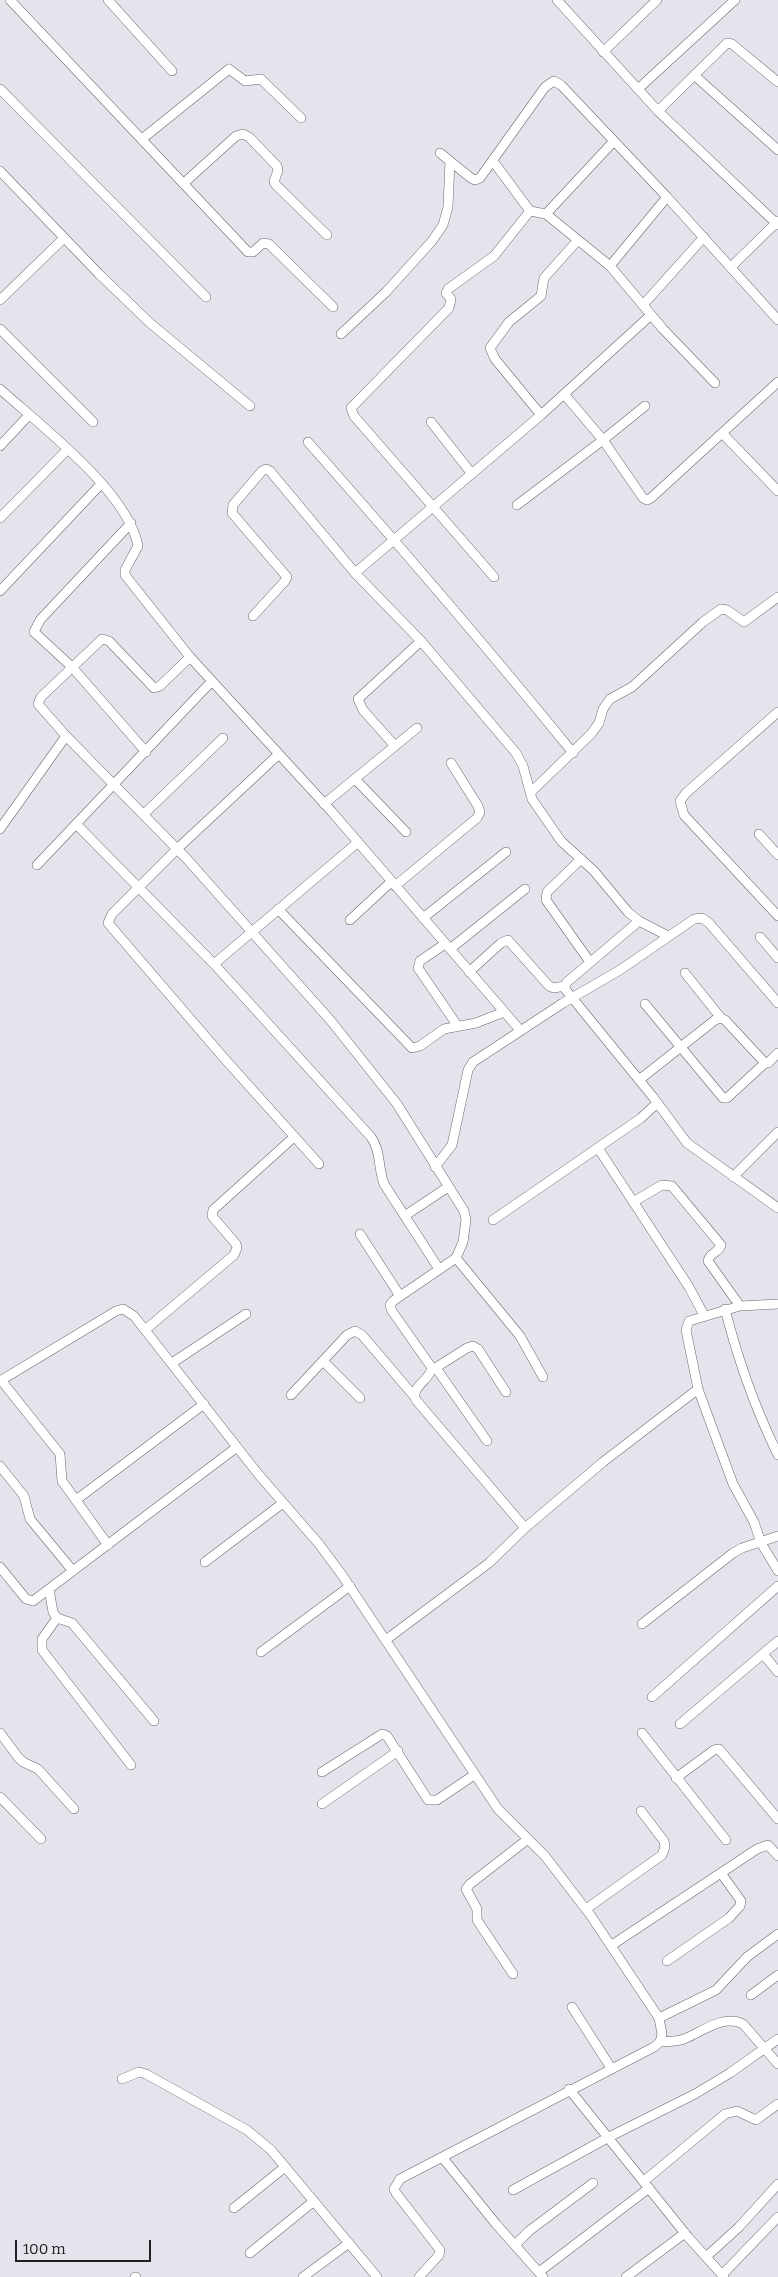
<!DOCTYPE html>
<html>
<head>
<meta charset="utf-8">
<style>
  body { margin:0 }
  #map { position:relative; width:778px; height:2277px; overflow:hidden; background:#e4e4ec; font-family:Bitter,serif }
  canvas { display:block }
  .scale { position:absolute; left:15px; top:2240px; width:136px; height:22px; box-sizing:border-box; border:2px solid #212124; border-top:0; padding-left:6px; font-size:15px; line-height:18px; white-space:nowrap; color:#212124; -webkit-text-stroke:4px #e4e4ec; paint-order:stroke }
</style>
</head>
<body>
<div id="map">
<canvas width="778" height="2277"></canvas>
<div class="scale">100 m</div>
</div>
<script>
const c = document.querySelector('canvas').getContext('2d');
c.lineJoin = 'round';
function stroke(path, color, width, dash) { c.strokeStyle = color; c.lineWidth = width; c.lineCap = dash ? 'butt' : 'round'; c.setLineDash(dash || []); c.stroke(path); }
const street = new Path2D(`
  M10,0L248,252H253L263,243L269,244L333,307
  M108,0L172,71
  M557,0L658,111L778,225
  M603,52L657,0
  M694,75L778,150
  M0,89L206,297
  M638,89L735,0
  M658,111L727,43L732,44L778,82
  M142,139L229,69L245,81L261,79L301,118
  M440,153L471,178L475,180L480,178L545,87L554,81L561,85L667,197L778,320
  M493,161L530,211L546,214L610,266L663,329L715,383
  M0,171L99,274L150,323L250,406
  M184,183L236,136L243,134L249,137L277,166L278,170L274,182L276,185L327,235
  M546,214L614,141
  M610,266L667,197
  M731,267L778,221
  M0,300L64,238
  M643,305L704,237
  M0,329L93,422
  M341,334L386,292L432,241L443,225L448,207L450,161
  M0,389C41,426 128,492 138,546L125,570V575L190,657L332,812L520,1030
  M564,394L603,440L645,406
  M541,415L495,359L490,348L509,322L541,296L544,278L578,240
  M431,422L472,474
  M722,433L778,491
  M308,442C398,544 487,647 573,753
  M0,446L29,415
  M517,505L603,440L643,498L647,500L651,498L778,382
  M0,518L67,450
  M131,523L40,620L34,632L72,667L146,752
  M355,573L541,415L651,315
  M494,577L354,416L351,408L449,308L451,299L446,293L448,289L494,256L530,211
  M0,591L101,484
  M253,616L285,581L287,577L232,513L233,505L262,471L266,469L270,471L355,573L421,641L516,753L523,766L532,799L561,841L594,871L628,912L639,921L668,936
  M190,657L160,686L154,688L109,641L102,639L41,697L38,704L66,736L186,858L331,1021L397,1104L464,1211L466,1220L463,1242L456,1258L393,1301L390,1305L392,1311L432,1368C430,1380 410,1387 416,1400L525,1528
  M778,712L686,793L680,801L684,815L778,916
  M395,746L363,710L358,699L421,641
  M279,754L177,849L112,914L108,923L223,1057L319,1164
  M355,779L406,832
  M530,793L591,734L599,723L603,709L610,699L632,687L703,622L721,609L727,610L744,622L778,597
  M324,804L417,728
  M144,814L223,738
  M76,824L214,964L371,1137C381,1151 378,1168 384,1184L439,1269
  M0,829L66,736
  M759,834L778,855
  M581,859L547,892L546,900L590,962
  M37,865L212,681
  M395,886L477,818L480,812L478,806L451,763
  M278,909L412,1048L420,1046L444,1029L476,1023L504,1012
  M423,918L506,852
  M350,920L391,882
  M639,921L566,983L565,989L653,1097L687,1143L778,1208
  M760,937L778,958
  M445,944L420,961L418,968L457,1025
  M450,949L525,889
  M214,964L357,843
  M469,972L501,943L508,940L549,986L554,988L564,986
  M685,973L721,1018
  M645,1004L723,1098H727L765,1063
  M639,1080L715,1020L721,1018L725,1020L765,1063H768L778,1053
  M598,1148L689,1287L704,1315
  M435,1167L452,1145L468,1070L473,1062L563,1003L620,970L694,919L702,918L709,923L778,1003
  M733,1177L778,1132
  M633,1202L662,1185L672,1186L721,1245C720,1252 709,1253 708,1261L740,1306
  M406,1215L448,1187
  M493,1220L641,1118L657,1103
  M360,1234L400,1296
  M456,1258L520,1336L543,1377
  M725,1309C738,1360 755,1408 778,1455
  M145,1330L234,1255L237,1248L236,1244L212,1216L213,1210L294,1137
  M323,1361L360,1398
  M172,1363L246,1314
  M436,1368L487,1441
  M432,1370L467,1348L473,1346L478,1349L506,1392
  M1,1380L60,1454L62,1481L108,1545
  M0,1381L116,1311L123,1309L134,1316L259,1475L319,1544L342,1575L498,1809L545,1856L591,1916L659,2018L662,2034L660,2042L654,2047L400,2179L394,2189L396,2193L440,2250L439,2255L419,2277
  M698,1389L733,1484L754,1522L761,1543L778,1571
  M291,1395L347,1335L355,1331L362,1335L414,1396
  M0,1466L24,1496L30,1519L73,1571
  M76,1500L204,1404
  M205,1562L283,1503
  M0,1567L26,1599L33,1601L237,1447
  M49,1589L53,1612L57,1618L72,1623L154,1721
  M57,1618L42,1639V1650L131,1765
  M642,1624L733,1553L742,1548L778,1536
  M387,1639L489,1563L525,1528L603,1462L698,1389L686,1330L689,1321L740,1306L778,1304
  M261,1652L350,1586
  M763,1654L778,1672
  M652,1697L778,1586
  M680,1724L778,1641
  M0,1733L18,1757L23,1762L38,1769L74,1809
  M642,1733L726,1840
  M322,1772L382,1734L387,1736L428,1800H437L474,1775
  M676,1778L714,1750L719,1749L778,1819
  M0,1797L41,1839
  M322,1804L398,1751
  M586,1909L662,1855L665,1847L664,1841L641,1811
  M612,1945L757,1849L768,1845L778,1856
  M667,1961L729,1918L740,1906L741,1901L721,1873
  M513,1974L477,1920V1909L466,1889L470,1884L528,1839
  M751,1995L778,1975
  M572,2007L611,2068
  M659,2018L716,1990L747,1957L778,1934
  M660,2042C668,2041 676,2042 684,2039C702,2032 723,2014 743,2024L778,2064
  M122,2079L139,2072L146,2074L247,2130L271,2150L377,2277
  M569,2089L688,2237L724,2277
  M442,2157L496,2224L543,2277
  M644,2181L725,2114L737,2111L756,2120L778,2104
  M513,2190L609,2137L695,2094L730,2073L778,2039
  M234,2208L285,2167
  M515,2245L529,2231L593,2183
  M250,2253L314,2201
  M706,2257L739,2227L778,2184
  M539,2272L649,2188
  M722,2275L778,2217
  M135,2277H136
  M303,2277L349,2243
  M626,2277L685,2233`);
stroke(street, '#67676e', 10);
stroke(street, '#fff', 9);
</script>
</body>
</html>
